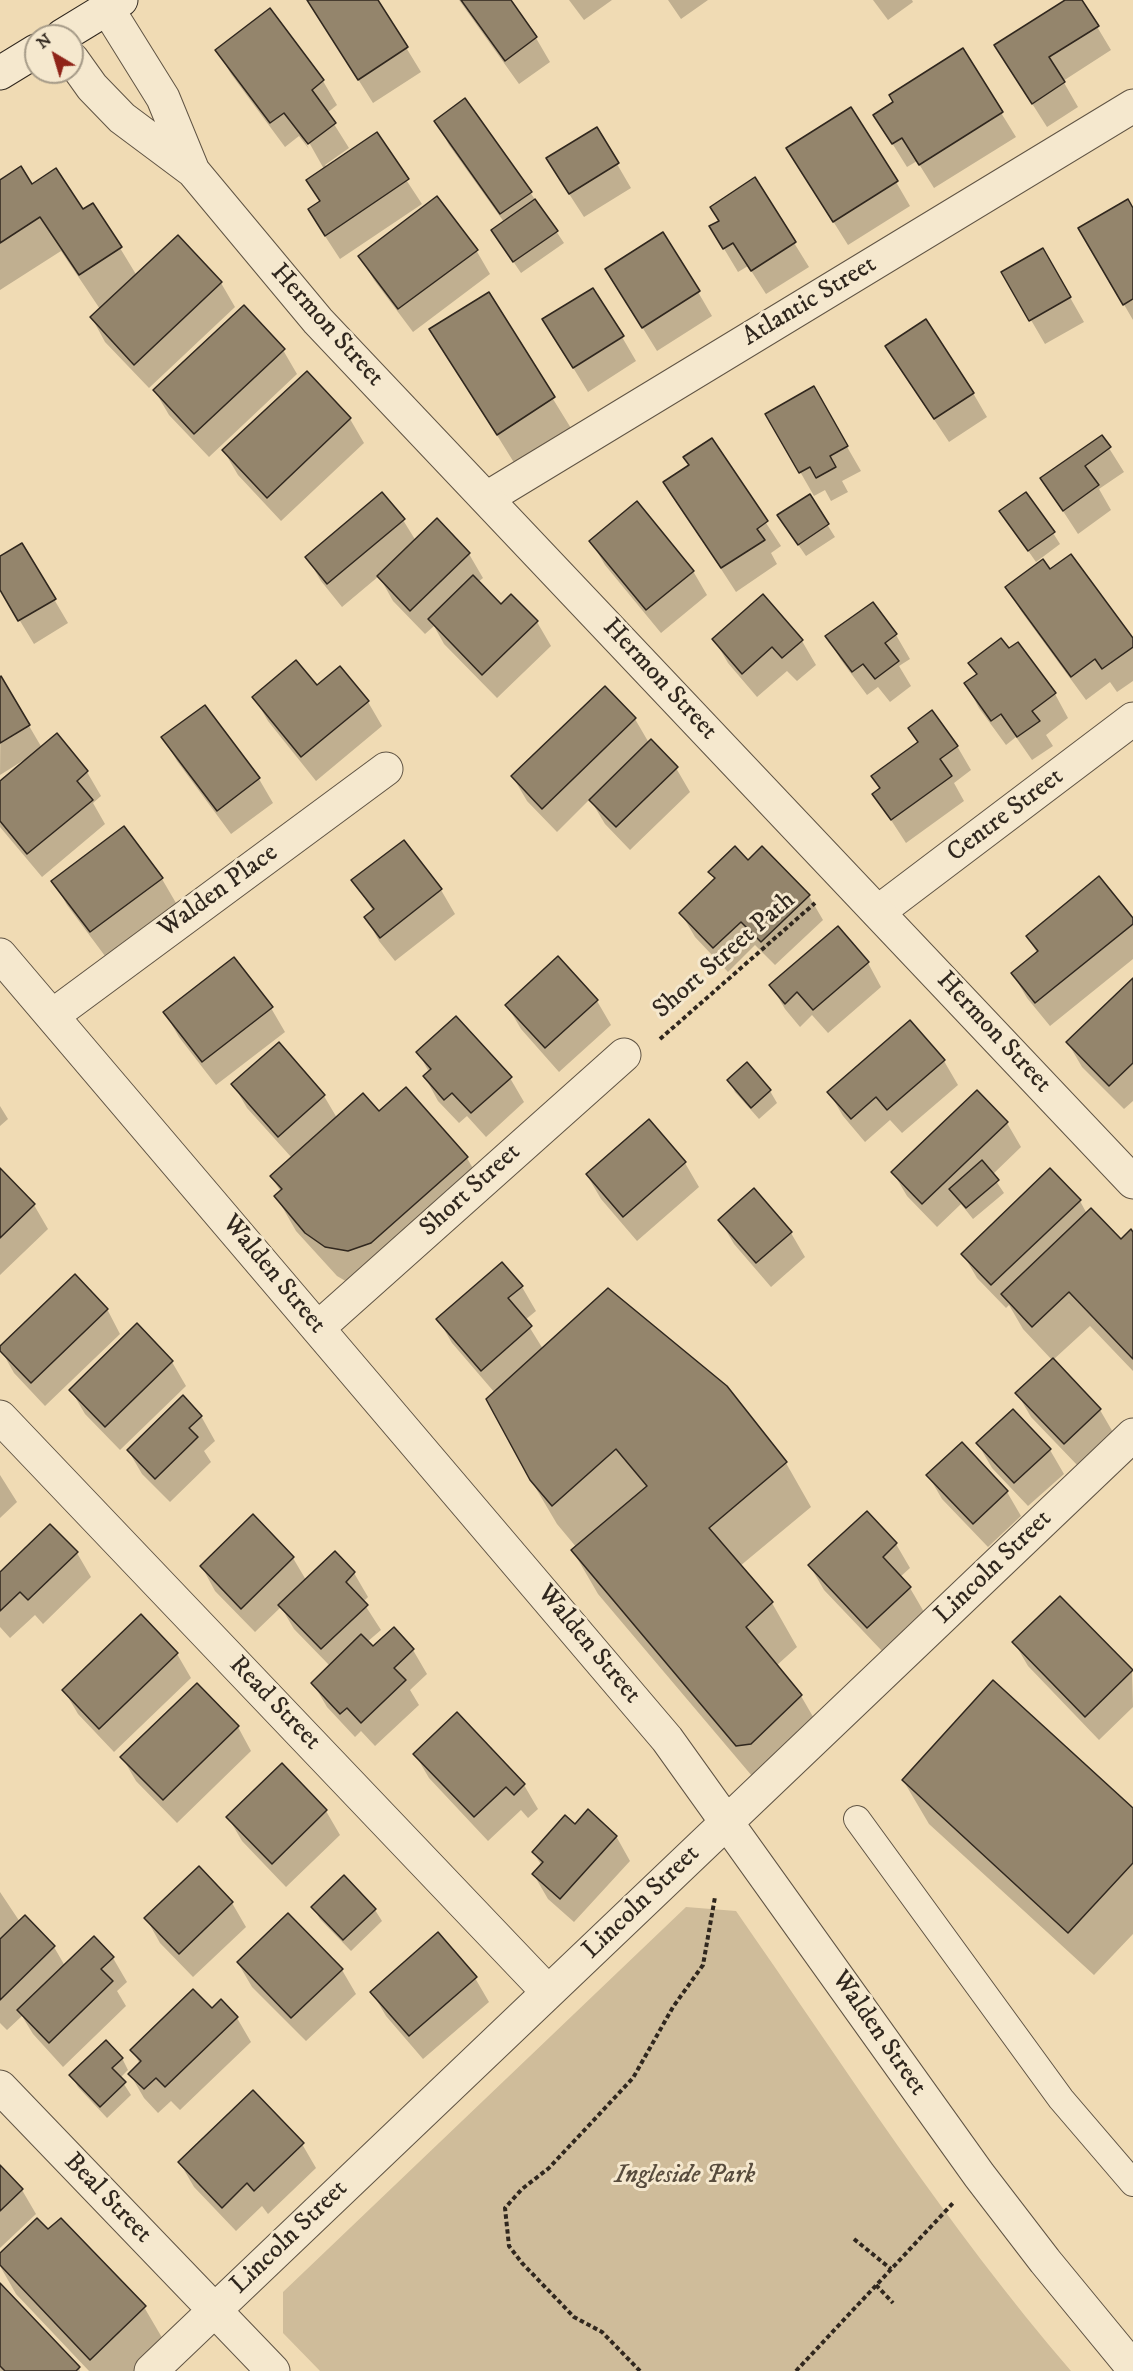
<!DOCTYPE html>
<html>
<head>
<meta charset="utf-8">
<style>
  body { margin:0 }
  #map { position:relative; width:1133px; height:2371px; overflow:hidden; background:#f0dbb4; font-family:"IM FELL DW Pica",serif }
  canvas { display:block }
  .north { position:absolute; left:24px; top:24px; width:60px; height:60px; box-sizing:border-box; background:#f5e8ce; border:2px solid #a69b88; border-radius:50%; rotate:322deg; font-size:16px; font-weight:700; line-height:24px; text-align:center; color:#30271e }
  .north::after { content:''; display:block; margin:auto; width:21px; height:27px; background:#8f2418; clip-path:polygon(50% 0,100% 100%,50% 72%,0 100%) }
</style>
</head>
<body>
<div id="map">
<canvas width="1133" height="2371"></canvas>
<div class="north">N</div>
</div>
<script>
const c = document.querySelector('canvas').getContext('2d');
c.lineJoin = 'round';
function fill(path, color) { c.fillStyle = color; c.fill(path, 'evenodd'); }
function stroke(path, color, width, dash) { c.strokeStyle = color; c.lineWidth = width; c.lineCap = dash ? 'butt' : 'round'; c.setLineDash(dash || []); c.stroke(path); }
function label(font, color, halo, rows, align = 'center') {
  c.font = font + ' "IM FELL DW Pica",serif'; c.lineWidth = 6; c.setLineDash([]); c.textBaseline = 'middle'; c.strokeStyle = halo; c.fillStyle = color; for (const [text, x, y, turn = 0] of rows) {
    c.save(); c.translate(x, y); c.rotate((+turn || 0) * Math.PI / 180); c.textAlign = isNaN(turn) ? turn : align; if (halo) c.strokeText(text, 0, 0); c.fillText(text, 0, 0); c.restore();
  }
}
fill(new Path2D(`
  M686,1907L736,1911C844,2066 947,2227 1071,2371H320L283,2333V2292Z`), '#cfbc9a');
fill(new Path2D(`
  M308,0H377L421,72L373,103Z
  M459,0H509L536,38L550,62L519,84Z
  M569,0H612L584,20Z
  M668,0H708L681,19Z
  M873,0H912L913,2L888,20Z
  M1068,0H1081L1111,50L1063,81L1078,107L1047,127L1010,69Z
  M270,10L323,81L337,105L327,113L349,148L325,165L327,167L376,134L422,204L340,259L323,233L320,203L308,180L324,169L306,137L303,138L309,149L299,136L285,147L231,74L217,50Z
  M962,50L1016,137L934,188L917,161L907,167L875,116Z
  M436,121L530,192L564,243L521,273L500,242L504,222L449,145Z
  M597,130L631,188L584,217L562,183Z
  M802,172L896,182L910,206L848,245Z
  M755,180L809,267L766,294L748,266L738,272L711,227L720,222Z
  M0,181L32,186L83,212L120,248L137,276L221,283L235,307L149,388L105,342L92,318L100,309L61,251L0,290Z
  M1133,211V320L1080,229Z
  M476,250L490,274L413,332L374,280L360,256Z
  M1043,250L1084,322L1045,344L1003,272Z
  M698,292L712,316L657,351L621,293Z
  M488,294L574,433L518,469L431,329Z
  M544,320L622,337L636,361L588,392Z
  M283,350L297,374L209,457L169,415L155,391Z
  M901,370L973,393L987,417L949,442Z
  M307,373L350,419L364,443L281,521L238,475L224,451Z
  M813,388L861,471L842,481L848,492L831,501L825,490L814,496L767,414Z
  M1102,437L1124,472L1099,489L1111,510L1078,534L1042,479Z
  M712,440L781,546L771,553L777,564L736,592L665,483L690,466Z
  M809,496L835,537L806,556L786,527Z
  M1001,512L1053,533L1060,544L1036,562Z
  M403,520L416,541L469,554L483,578L478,582L501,606L511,596L537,622L551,646L497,698L444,644L434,626L425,634L393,601L379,576L342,607L321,581L307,557Z
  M591,541L693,571L707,595L661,633L605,565Z
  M22,545L68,623L34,644L0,588V558Z
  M1050,571L1133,640V681L1117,692L1110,682L1086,700L1021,611L1007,587Z
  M896,635L910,659L899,666L911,686L890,702L878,687L867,695L841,660L827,636Z
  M714,639L802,641L816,665L797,681L787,671L757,697L728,663Z
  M1018,644L1055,694L1068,718L1046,735L1053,746L1032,760L1016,737L1006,745L979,708L966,684L977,675L970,663L1008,650Z
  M1,678L42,748L87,772L101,796L93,803L105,824L42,877L0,827V783L25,762L24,760L0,775Z
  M254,697L368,702L382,726L316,781L268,721Z
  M204,707L259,779L273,803L231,834L177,761L163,737Z
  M635,719L649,743L676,768L690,792L630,850L605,824L590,799L557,832L527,801L513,777Z
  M957,746L971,770L954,783L964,801L906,843L874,794Z
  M123,828L162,879L176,903L105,956L67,905L53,881Z
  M404,842L441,890L455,914L395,961L379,941L366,917L373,911L353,880Z
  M748,862L809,896L823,920L775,965L755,945L728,972L695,937L681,913L715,880L710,872Z
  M1133,921V959L1050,1026L1027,998L1013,974L1037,953L1027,936Z
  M558,958L597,1001L611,1025L559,1072L521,1029L507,1005Z
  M868,963L881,987L828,1033L812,1015L800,1027L785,1009L771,985Z
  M1133,980V1101L1124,1109L1082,1067L1068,1043Z
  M271,1008L285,1032L216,1085L179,1037L165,1013Z
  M279,1044L324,1096L337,1118L379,1113L406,1089L467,1158L487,1193L349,1283L337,1276L296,1231L276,1196L281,1192L271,1176L292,1158L247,1108L233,1084Z
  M418,1052L510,1078L524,1102L486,1137L467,1116L459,1123L438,1101L425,1077L429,1072Z
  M944,1061L958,1085L902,1133L890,1120L865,1142L843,1116L829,1092Z
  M747,1064L770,1091L777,1103L759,1119L735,1092L729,1080Z
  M977,1092L1007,1123L1021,1147L992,1175L1004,1193L973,1219L961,1204L937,1227L907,1196L893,1172Z
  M0,1106L8,1119L0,1126Z
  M649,1121L685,1163L699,1187L637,1241L601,1199L587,1175Z
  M0,1170L34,1205L48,1229L0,1275Z
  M754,1190L791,1233L805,1257L771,1287L734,1244L720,1220Z
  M1080,1201L1087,1214L1121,1241L1133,1234V1371L1090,1326L1053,1360L1100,1410L1114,1434L1079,1467L1031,1417L1017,1393L1052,1360L1023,1329L1009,1305L1006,1308L977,1278L963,1254Z
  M522,1287L536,1311L525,1320L543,1349L786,1463L811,1507L740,1566L772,1603L797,1647L776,1666L801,1696L826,1739L763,1789L598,1594L573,1551L577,1548L557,1524L531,1480L495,1393L452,1343L438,1319Z
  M107,1309L120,1334L45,1406L14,1373L0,1348Z
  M172,1362L186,1386L120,1450L85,1414L71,1390Z
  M201,1416L215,1441L204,1451L211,1462L170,1502L142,1474L128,1450Z
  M978,1444L1050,1450L1064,1474L1028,1506L992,1468Z
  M0,1475L17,1502L0,1518Z
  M928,1475L1007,1492L1021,1516L988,1547L942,1499Z
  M253,1516L293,1558L306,1580L334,1553L354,1573L368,1597L363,1602L381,1630L367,1642L373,1648L413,1650L427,1674L410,1690L419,1705L375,1746L361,1731L355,1737L327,1707L313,1683L330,1666L294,1629L281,1607L255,1632L215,1591L202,1567Z
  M50,1526L77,1553L91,1577L43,1624L35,1615L10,1638L0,1627V1574Z
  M896,1544L910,1568L900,1577L910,1588L924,1612L882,1651L824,1590L810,1566Z
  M141,1616L177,1654L191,1678L114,1752L78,1714L64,1690Z
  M1014,1642L1132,1671L1133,1707L1099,1740L1028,1666Z
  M238,1727L251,1751L177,1823L136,1781L122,1757Z
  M415,1754L524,1785L538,1809L528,1818L521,1810L488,1841L429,1778Z
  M282,1766L326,1811L340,1835L286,1887L242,1841L228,1817Z
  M903,1780L1133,1810V1934L1094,1975L929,1824Z
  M575,1826L616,1836L630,1861L574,1922L548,1899L534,1875L542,1866L533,1852Z
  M199,1868L232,1903L246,1927L193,1977L160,1943L146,1918Z
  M0,1892L20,1922L54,1947L65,1966L94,1938L113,1958L127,1982L117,1991L126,2006L63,2067L33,2034L22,2016L7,2030L0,2023Z
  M313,1907L375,1910L382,1921L351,1951L320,1919Z
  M238,1963L342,1970L356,1994L306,2041L252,1987Z
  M475,1978L489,2002L423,2059L386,2016L372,1992Z
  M221,2001L237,2018L251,2042L180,2110L171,2101L158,2113L144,2098L130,2074L140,2064L132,2050L212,2010Z
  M122,2058L128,2070L120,2078L131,2095L107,2118L78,2087L71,2075Z
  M302,2144L316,2168L268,2214L262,2206L236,2231L194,2187L180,2163Z
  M0,2167L22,2190L36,2214L0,2248Z
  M48,2231L144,2307L164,2341L134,2371H89L16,2294L0,2266V2255Z
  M0,2285L79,2368L80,2371H0Z`), '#0003');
const building = new Path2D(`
  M307,0H378L408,47L358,80Z
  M461,0H511L537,37L505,61Z
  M1065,0H1082L1099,26L1049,57L1065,82L1032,104L994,45Z
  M270,8L324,80L312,90L336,123L308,144L284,113L270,123L215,50Z
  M963,48L1003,112L919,165L902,138L892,144L873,115L893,102L889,95Z
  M465,98L532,192L500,214L434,121Z
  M851,107L898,181L833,222L786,148Z
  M597,127L619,163L569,194L546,158Z
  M377,132L409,179L325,236L308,209L320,201L306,180Z
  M21,166L32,184L56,168L83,209L93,203L122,247L79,275L40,217L0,243V180Z
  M755,177L796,242L751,271L733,243L723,249L709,226L719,221L710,207Z
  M437,196L478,250L398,309L358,256Z
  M535,199L558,231L513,262L491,230Z
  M1128,199L1133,208V299L1123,305L1078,228Z
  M663,232L700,291L642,328L605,269Z
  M178,235L222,282L134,365L90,317Z
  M1043,248L1071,297L1029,321L1001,272Z
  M593,288L624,336L573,368L542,319Z
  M489,292L555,397L497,435L429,329Z
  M244,305L285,349L194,434L153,390Z
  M926,319L974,393L934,419L885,346Z
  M307,371L351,418L267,498L222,450Z
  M814,386L848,446L830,456L836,467L816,478L810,467L799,473L765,414Z
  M1102,435L1111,447L1085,466L1099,485L1063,511L1040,478Z
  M712,438L768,521L757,529L765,540L721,568L663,482L689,465L683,457Z
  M382,492L405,519L327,584L305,557Z
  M1026,492L1055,532L1028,551L999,511Z
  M810,494L829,524L798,545L777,515Z
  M637,501L694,571L646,610L589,541Z
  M437,518L470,553L410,611L377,576Z
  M22,543L56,599L18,621L0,590V556Z
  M1071,554L1133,638V647L1102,669L1095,659L1071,677L1005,587L1043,559L1050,569Z
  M473,575L501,604L511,594L538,621L482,675L428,619Z
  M763,594L803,640L782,658L772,647L742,674L712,639Z
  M873,602L897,634L885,643L899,661L875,679L863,664L852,672L825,636Z
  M1001,638L1009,648L1018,642L1056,693L1032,711L1040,721L1017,737L1001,714L991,721L964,683L977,674L968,663Z
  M296,660L317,685L340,666L369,701L301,757L252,697Z
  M1,676L30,725L0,743V677Z
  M605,686L636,718L542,809L511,776Z
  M205,705L260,778L217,811L161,737Z
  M932,710L958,746L940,759L952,776L891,820L872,794L880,788L871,776L918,742L908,728Z
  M57,733L88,771L77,781L93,800L27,854L0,821V781Z
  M651,739L678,767L616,827L589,800Z
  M124,826L163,878L90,932L51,881Z
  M404,840L442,889L380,938L364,917L374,909L351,880Z
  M735,846L748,860L762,846L810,895L761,942L741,922L713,948L679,913L715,878L708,872Z
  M1099,876L1133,918V924L1035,1003L1011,973L1038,951L1026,936Z
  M838,926L869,962L813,1010L797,992L785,1004L769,985Z
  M558,956L598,1000L545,1048L505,1005Z
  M234,957L273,1007L202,1062L163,1012Z
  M1133,978V1063L1109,1086L1066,1042Z
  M456,1016L512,1077L471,1113L452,1093L444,1100L423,1076L431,1069L416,1052Z
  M910,1020L945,1060L887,1110L876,1097L851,1119L827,1092Z
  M279,1042L325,1095L278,1137L231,1084Z
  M747,1062L771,1090L751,1108L727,1080Z
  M406,1087L468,1157L371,1243L348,1251L325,1247L305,1233L274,1196L282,1189L270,1176L363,1093L379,1111Z
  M977,1090L1008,1122L922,1204L891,1172Z
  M649,1119L686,1162L623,1217L586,1174Z
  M982,1160L999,1180L966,1208L949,1189Z
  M0,1168L35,1204L0,1238Z
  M1050,1168L1081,1200L991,1285L961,1254Z
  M754,1188L792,1232L756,1263L718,1220Z
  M1091,1208L1121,1239L1131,1229L1133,1232V1359L1069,1292L1032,1327L1001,1294Z
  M502,1262L523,1286L508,1298L532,1326L481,1371L436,1319Z
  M75,1274L108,1309L31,1383L0,1351V1346Z
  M608,1288L727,1386L787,1462L709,1528L773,1602L746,1627L802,1695L751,1744L736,1746L571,1550L647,1486L616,1449L552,1506L530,1480L486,1399Z
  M137,1323L173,1361L105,1427L69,1390Z
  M1053,1358L1101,1409L1064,1444L1015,1393Z
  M183,1395L202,1416L189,1428L198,1437L155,1479L127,1450Z
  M1013,1409L1051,1449L1014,1483L976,1443Z
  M962,1442L1008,1491L973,1524L926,1475Z
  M867,1511L897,1543L883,1557L911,1587L867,1628L808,1565Z
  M253,1514L294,1557L241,1609L200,1566Z
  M50,1524L78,1552L28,1600L20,1592L0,1611V1572Z
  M335,1551L355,1572L346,1582L368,1605L321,1649L278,1605Z
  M1060,1596L1133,1670L1085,1717L1012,1642Z
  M141,1614L178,1653L99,1729L62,1690Z
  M394,1627L414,1649L394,1668L406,1680L361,1723L347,1708L340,1714L311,1683L361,1634L373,1646Z
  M993,1680L1133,1808V1863L1068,1933L902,1780Z
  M197,1683L239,1726L163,1800L120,1757Z
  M457,1712L525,1784L514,1795L506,1787L474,1817L413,1754Z
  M282,1763L327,1810L272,1864L226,1817Z
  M588,1809L617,1836L560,1899L532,1874L543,1862L532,1852L565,1815L575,1824Z
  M199,1866L233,1902L179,1954L144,1918Z
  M344,1875L376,1909L343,1940L311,1907Z
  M288,1913L343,1969L291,2018L237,1962Z
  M25,1915L55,1946L0,2000V1939Z
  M438,1932L477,1977L409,2036L370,1992Z
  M94,1936L114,1957L101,1969L113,1981L49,2043L17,2010Z
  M193,1989L212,2008L221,1999L238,2017L165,2087L156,2078L144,2089L128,2074L141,2061L130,2050Z
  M106,2040L123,2058L112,2068L126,2082L100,2107L69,2075Z
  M253,2090L304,2143L254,2191L247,2183L222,2208L178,2162Z
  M0,2165L23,2189L0,2211Z
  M37,2218L48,2229L61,2218L146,2306L90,2360L0,2265V2253Z
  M0,2283L80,2367L76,2371H5L0,2366Z`);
fill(building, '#94856c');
stroke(building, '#30271e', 1.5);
const service = new Path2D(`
  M857,1819L1061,2099L1133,2183`);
const minor = new Path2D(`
  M487,498L1133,106
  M878,912L1133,719
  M0,955L667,1739L979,2175L1045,2261L1133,2368
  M52,1016L386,769
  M318,1328L624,1055
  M0,1417L548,1992
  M0,2087L273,2371
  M151,2371L1133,1435`);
const tertiary = new Path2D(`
  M107,8L163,98L193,171
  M72,59L92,87L122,118L193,171L318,321L1133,1182`);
const secondary = new Path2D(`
  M62,36L121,0
  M0,73L36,51`);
stroke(service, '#605444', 28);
stroke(minor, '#605444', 35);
stroke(tertiary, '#605444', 35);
stroke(secondary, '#30271e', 35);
stroke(new Path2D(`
  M660,1039L815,903
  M854,2239L891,2269
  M876,2285L893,2303
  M640,2371L602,2332L574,2317L522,2263L509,2246L505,2208L522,2189L549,2168L633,2078L673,2007L703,1965L715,1897
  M796,2371L953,2203`), '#30271e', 4, [4.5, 3]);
stroke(service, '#f5e8ce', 26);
stroke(minor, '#f5e8ce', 33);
stroke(tertiary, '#f5e8ce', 33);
stroke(secondary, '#f5e8ce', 33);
label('26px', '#30271e', '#f5e8ce', [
  ["Atlantic Street",810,302,-31],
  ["Hermon Street",326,326,48],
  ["Hermon Street",659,680,47],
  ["Centre Street",1006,816,-37],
  ["Walden Place",219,892,-36],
  ["Short Street Path",725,956,-41],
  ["Hermon Street",993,1033,47],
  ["Short Street",471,1191,-42],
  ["Walden Street",273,1275,50],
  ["Lincoln Street",994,1568,-44],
  ["Walden Street",588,1645,50],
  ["Read Street",274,1704,46],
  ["Lincoln Street",642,1903,-44],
  ["Walden Street",878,2034,55],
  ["Beal Street",107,2199,46],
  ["Lincoln Street",290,2238,-44]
]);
label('italic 26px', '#584c3d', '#f5e8ce', [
  ["Ingleside Park",685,2177]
]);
</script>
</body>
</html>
